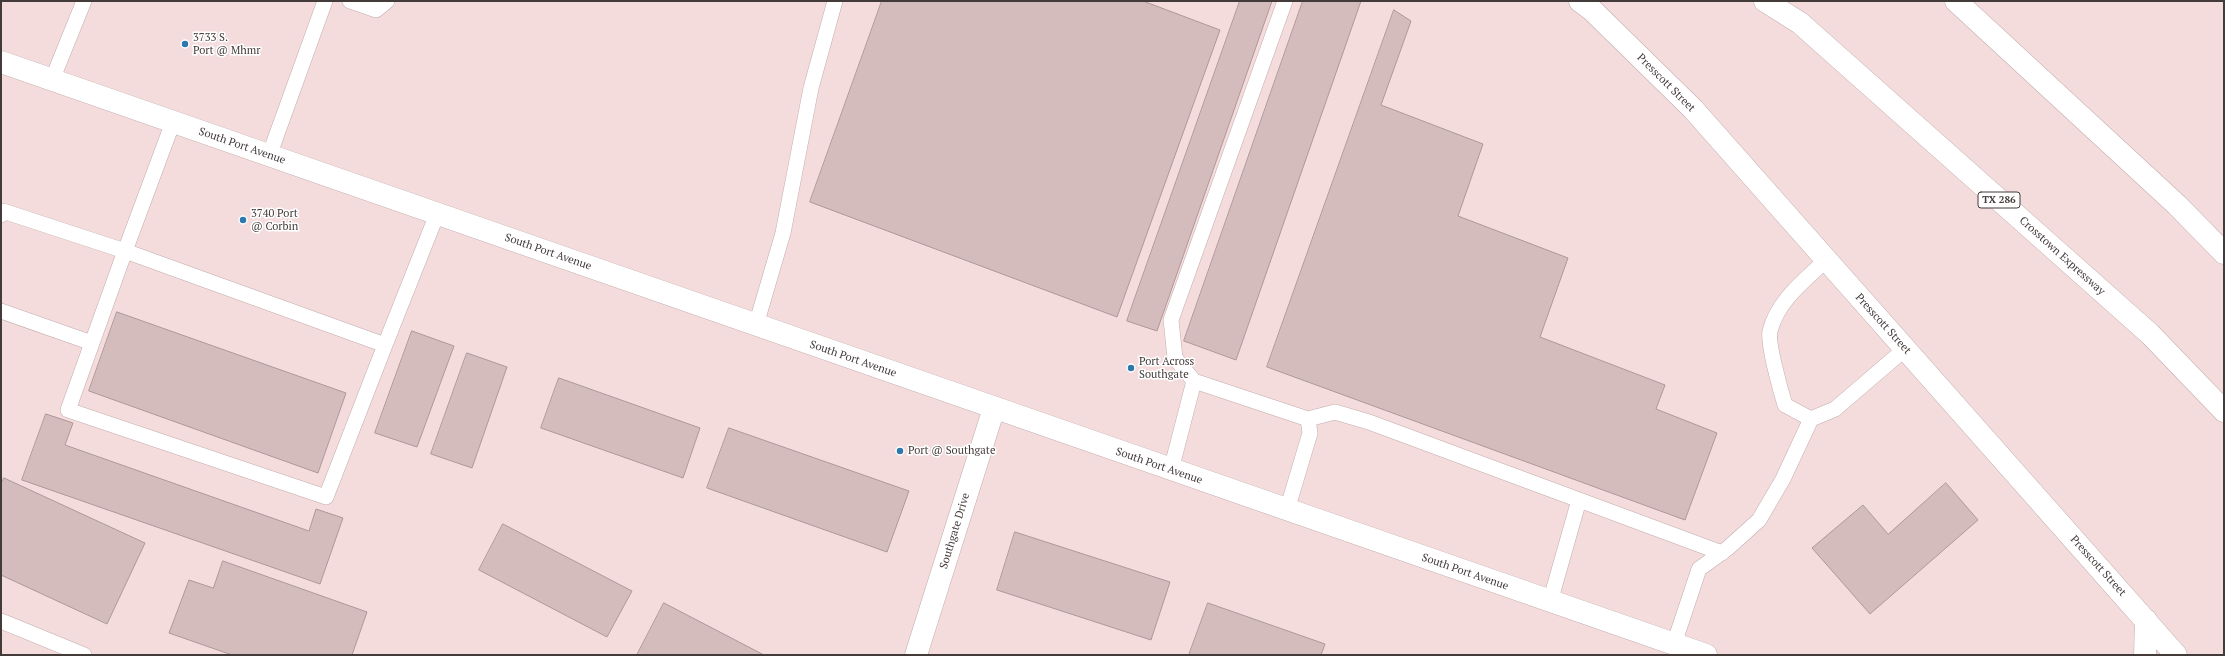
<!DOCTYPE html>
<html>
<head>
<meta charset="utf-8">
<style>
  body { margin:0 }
  #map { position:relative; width:2225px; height:656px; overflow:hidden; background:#f4dcdd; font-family:"PT Serif",serif }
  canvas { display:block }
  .frame { position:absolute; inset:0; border:2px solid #433a3a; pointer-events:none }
</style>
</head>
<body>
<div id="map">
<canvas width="2225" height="656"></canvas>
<div class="frame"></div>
</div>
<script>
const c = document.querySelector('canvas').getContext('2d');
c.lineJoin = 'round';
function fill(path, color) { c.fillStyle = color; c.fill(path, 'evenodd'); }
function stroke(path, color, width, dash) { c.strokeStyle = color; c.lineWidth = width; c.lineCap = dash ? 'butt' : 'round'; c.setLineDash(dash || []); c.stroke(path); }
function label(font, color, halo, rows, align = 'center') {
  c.font = font + ' "PT Serif",serif'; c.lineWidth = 3; c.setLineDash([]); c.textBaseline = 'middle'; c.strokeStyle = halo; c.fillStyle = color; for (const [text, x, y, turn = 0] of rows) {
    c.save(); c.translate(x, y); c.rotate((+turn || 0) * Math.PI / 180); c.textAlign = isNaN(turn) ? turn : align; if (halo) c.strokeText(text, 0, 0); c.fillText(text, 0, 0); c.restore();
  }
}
const building = new Path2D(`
  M882,1H1143L1220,30L1117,317L810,202Z
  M1240,1H1272L1157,331L1127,321Z
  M1303,1H1361L1236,360L1184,341Z
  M1394,10L1411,21L1381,105L1483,144L1458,216L1568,258L1540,337L1665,385L1656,409L1717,433L1685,520L1267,367Z
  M117,312L346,393L318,473L89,391Z
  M412,331L454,346L417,447L375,433Z
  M467,353L507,367L472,468L431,454Z
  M559,378L700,428L683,478L541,428Z
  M46,414L73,423L65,445L309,531L316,509L343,518L320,584L22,480Z
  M729,428L909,491L887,552L707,488Z
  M4,478L145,543L107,624L1,575V484Z
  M1946,483L1978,520L1870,614L1812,548L1863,505L1888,534Z
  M503,524L632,591L607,637L479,570Z
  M1015,532L1170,582L1151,640L997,590Z
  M223,561L367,612L352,655H232L169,633L189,580L213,588Z
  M664,603L764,655H637Z
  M1208,603L1325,644L1321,655H1189Z`);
fill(building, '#d4bcbd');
stroke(building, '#ad9797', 1);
const service = new Path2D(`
  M350,1L376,10L387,1
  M52,80L84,1
  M173,122L125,251L385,345L437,214
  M269,156L325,1
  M1,215L3,211L125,251L68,410L326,497L385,345
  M1826,260C1804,281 1778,300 1770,331C1767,342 1781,392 1785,405L1811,419L1835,409L1905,349
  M1,311L92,343
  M756,325L783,233L811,88L835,1
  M1194,381L1308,419L1310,433L1287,510
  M1308,419L1335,412L1369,422L1722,553
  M1171,470L1194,381L1175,358L1171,320L1285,1
  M1550,602L1579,500
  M1,621L84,655
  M1674,644L1699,569L1728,548L1759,520L1783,479L1811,419`);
const minor = new Path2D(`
  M916,655L994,408`);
const secondary = new Path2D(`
  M1580,1L1592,10L1693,109L2176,655
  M1,62L1706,655
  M2145,655L2146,620`);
const motorway = new Path2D(`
  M1765,1L1800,23L2150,334L2224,411
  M1956,1L2177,205L2224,253`);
stroke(service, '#c3acad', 16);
stroke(minor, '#c3acad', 23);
stroke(secondary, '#c3acad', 23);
stroke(motorway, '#c3acad', 23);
stroke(service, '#fff', 15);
stroke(minor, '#fff', 22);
stroke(secondary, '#fff', 22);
stroke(motorway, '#fff', 22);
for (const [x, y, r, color] of [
  [185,44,4,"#2d79ac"],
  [243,220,4,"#2d79ac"],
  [1131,368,4,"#2d79ac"],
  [900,451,4,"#2d79ac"]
]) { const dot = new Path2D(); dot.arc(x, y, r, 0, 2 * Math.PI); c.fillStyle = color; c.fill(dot); stroke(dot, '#fff', 1.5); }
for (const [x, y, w] of [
  [1999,200,42]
]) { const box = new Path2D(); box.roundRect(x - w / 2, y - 8, w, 16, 3); c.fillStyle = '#fff'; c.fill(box); stroke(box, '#433a3a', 1); }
label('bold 10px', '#433a3a', null, [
  ["TX 286",1999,200]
]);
label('11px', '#433a3a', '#fff', [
  ["3733 S.",193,38],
  ["Port @ Mhmr",193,51],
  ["3740 Port",251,214],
  ["@ Corbin",251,227],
  ["Port Across",1139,362],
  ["Southgate",1139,375],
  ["Port @ Southgate",908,451]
], 'left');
label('11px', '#433a3a', '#fff', [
  ["Presscott Street",1666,83,45],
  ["South Port Avenue",242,146,19],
  ["South Port Avenue",548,252,19],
  ["Crosstown Expressway",2062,256,42],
  ["Presscott Street",1883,324,48],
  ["South Port Avenue",853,359,19],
  ["South Port Avenue",1159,466,19],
  ["Southgate Drive",955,531,-73],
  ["Presscott Street",2098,566,48],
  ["South Port Avenue",1465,572,19]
]);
</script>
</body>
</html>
